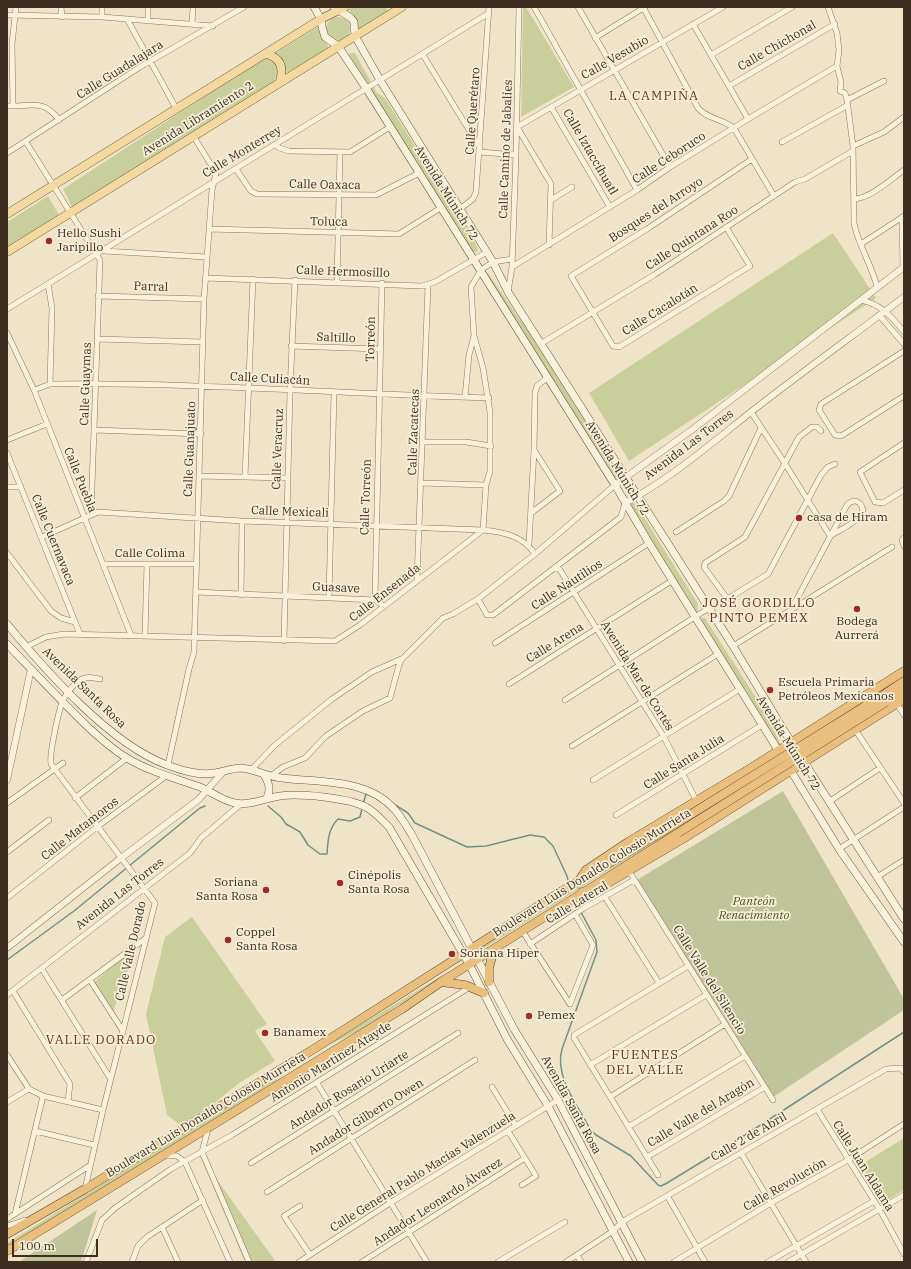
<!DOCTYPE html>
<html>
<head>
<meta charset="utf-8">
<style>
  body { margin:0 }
  #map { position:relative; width:911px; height:1269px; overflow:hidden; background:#f0e4c8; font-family:"IBM Plex Serif",serif }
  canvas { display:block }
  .frame { position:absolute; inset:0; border:8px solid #3d2e20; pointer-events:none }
  .scale { position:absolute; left:12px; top:1239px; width:86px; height:18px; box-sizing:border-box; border:2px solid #3d2e20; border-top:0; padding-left:5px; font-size:12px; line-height:14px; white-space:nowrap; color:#3d2e20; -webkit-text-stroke:3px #f7eed8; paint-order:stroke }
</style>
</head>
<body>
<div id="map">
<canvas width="911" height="1269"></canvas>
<div class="frame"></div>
<div class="scale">100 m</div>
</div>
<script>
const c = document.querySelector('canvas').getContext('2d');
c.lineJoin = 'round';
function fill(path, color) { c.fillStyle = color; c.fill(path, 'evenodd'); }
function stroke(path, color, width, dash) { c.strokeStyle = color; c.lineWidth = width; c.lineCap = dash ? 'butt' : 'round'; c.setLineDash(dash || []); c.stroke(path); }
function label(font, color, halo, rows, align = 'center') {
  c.font = font + ' "IBM Plex Serif",serif'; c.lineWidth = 3.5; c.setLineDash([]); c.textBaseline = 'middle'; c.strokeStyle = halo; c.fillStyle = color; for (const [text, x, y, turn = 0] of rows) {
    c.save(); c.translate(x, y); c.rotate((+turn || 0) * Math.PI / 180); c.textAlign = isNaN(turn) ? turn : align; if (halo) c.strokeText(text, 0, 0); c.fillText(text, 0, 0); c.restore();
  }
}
fill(new Path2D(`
  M353,7H384L390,12L359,30L349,9Z
  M523,7H526L574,87L521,117Z
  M326 29a12 12 0 1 1 24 0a12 12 0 1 1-24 0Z
  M318,27L329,48L287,73L282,59L276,53Z
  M350,53H355L377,93L385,98L474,241L478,249L477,252H471L348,58Z
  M269,58C280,63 278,75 273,83L73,209L63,189L262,59Z
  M48,196L59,215L7,249V222Z
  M833,233L876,298L629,461L589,393Z
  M485,273H488L519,318L529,327L619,472L617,477H614Z
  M634,501L698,604L697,612H694L629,503Z
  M702,618H705L767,715L781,745V748L699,619Z
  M711,806L680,829L611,869L478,952V950L563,894Z
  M192,917L267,1024L255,1031L275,1061L239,1083L184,1128L167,1115L146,1014L165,937Z
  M136,946L113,1012L92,984Z
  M443,975L445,976L418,992L363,1029L324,1047Z
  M303,1059L255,1097L7,1249V1243Z
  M904,1138V1190L881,1204L859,1166Z
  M200,1156L276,1262H245Z`), '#c9cf9b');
fill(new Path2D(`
  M783,791L904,999V1010L773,1097L637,880Z
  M97,1210L81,1262H19Z`), '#bfc49a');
stroke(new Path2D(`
  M392,803L408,813L415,823L467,847L486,846L530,835L544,837L553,846L567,876L569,884
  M363,804L366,794L370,795
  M268,806L281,817L286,824L300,832L308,845L320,854H327C328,841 328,829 338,819L350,821L360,817L362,808
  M575,901L596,940L597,952L562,1049C554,1076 578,1106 590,1129L596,1135L631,1156L658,1185L661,1186L667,1183L739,1139L904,1032
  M7,960L74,911L200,808L205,806`), '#6f938a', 1.5);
const minor = new Path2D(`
  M61,7L62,17
  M534,7L637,190
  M578,7L670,167
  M643,7L698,108C707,119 723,119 734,128L774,196
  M828,7L837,33L839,50L837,66L841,82L840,91L845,93L847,100L853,146L854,223C858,245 872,265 877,287
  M7,15L102,17L213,26
  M102,17V7
  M127,19L176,108
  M148,21V7
  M192,24L193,7
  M693,24L748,119
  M595,38L645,7
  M423,55L480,148
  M711,55L792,7
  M729,86L835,24
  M847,100L884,81
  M7,106C31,107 43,98 59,120
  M13,106L12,44L16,7
  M551,107L610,207
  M26,142L100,260L91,514
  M782,142L848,105
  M275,144L279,148L289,151L350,152L390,127
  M853,146L884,132L904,117
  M480,152L516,155
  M7,153L140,67L244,7
  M236,169L251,191L257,194L376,195L419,173
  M855,199C872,197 890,180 904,170
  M551,200L572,187
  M460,209L473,199L476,192L489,7
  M902,217L903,268
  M726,227L750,266L619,347L613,346L571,276L647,229L752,159
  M209,229L399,234L442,207
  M861,244L904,216
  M549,245L551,184L517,127L723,7
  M104,251L206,257
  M512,267L637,190L670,167L748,119L837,66
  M205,278L422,286L435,282L487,252
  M337,282L340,153
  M508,292L512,267L516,155L519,7
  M98,296L204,299
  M860,300C880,303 892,317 904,332
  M7,309L489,13
  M879,315L904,344
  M7,333L34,390L131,635
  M97,339L203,342
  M542,343L654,275L795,182L805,179L853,151
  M291,346L380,349
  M904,351L821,404L819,410L835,435L841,436L904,396
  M50,384C196,382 343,394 489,398
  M34,390L50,384L52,308L48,284
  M465,397L469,355L474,336
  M751,412L784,462L830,536C841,529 858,523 863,510C861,501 854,498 847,505L792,608
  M95,430L201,434
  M821,431L817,427H812L799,437L745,537L705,563L704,567L726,597L729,598L768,574L821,475L828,467L835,464
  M7,440L47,424
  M423,442H466L491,446
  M904,443L860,472L875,502L883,503L904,490
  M7,453L80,634
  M199,476L288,478
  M245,477L253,279
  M422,483L486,485
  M7,487H21
  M531,513L560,491L534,450
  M676,532L724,501L729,496L761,428
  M42,537L98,512L242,521L483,530C504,532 523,536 535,554
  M904,538L902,540L904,546
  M529,544L534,450L535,393L537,386L547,378
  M7,553L51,611L61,618L75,622
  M103,564H197
  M555,567L560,570L664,737L696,800
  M417,579L428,285
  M196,592L375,600L384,606
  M241,595L242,521
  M329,597L334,393
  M478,599L487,615H493L621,517L625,503
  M375,600L382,283
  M145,635L147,564
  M284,641L290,391L295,280
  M495,643L649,543
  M733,646L892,547
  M26,647L46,637L64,634L335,641L360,625L483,530L486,485L490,471V412L483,368L474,336L471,287L481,270L493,262L512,259
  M509,684L673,580
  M565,700L709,608
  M897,704L904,715
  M856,731L904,803
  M572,746L718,654
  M168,765L189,669L194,652L204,299L212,190L216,173L194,137
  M251,770L275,745L332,699L372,672L401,659
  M271,776L283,767L305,758L326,736L363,711L390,698L399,665L402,659L443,618L453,614L478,599L535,554L615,485
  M593,780L740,689
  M75,798L127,758
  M830,801L880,768
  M7,803L63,763
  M616,815L762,725
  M839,849L904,807
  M7,852L49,820
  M629,871L773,1100
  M877,877L904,860
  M605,897L659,983
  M7,898L97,827L166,776
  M523,932L570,1004L593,945L575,914
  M530,944L584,908L634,880
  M42,969L110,1078
  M90,980L123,1031
  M13,991L70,1084L68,1101
  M7,995L190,853L201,838L241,804
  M62,1000L146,938
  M7,1055L29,1089L43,1096L15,1214
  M590,1065L706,995
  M317,1083L427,1262
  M492,1087L516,1126
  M43,1096L103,1110
  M610,1097L725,1024
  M7,1102L29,1089
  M817,1109L880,1210L904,1254
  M628,1127L745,1056
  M208,1129L202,1152L249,1262
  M35,1131L94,1145
  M508,1131L536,1176L522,1185
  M741,1153L806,1262
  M164,1155L177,1156L185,1162L230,1262
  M647,1157L765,1087
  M251,1163L458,1033
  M658,1175L574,1038V1035L688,966
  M85,1189L103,1110L155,903L51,764C49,754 59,709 63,700C67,693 74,683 82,679C87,676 94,678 100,679
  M267,1192L475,1060
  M668,1197L705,1262
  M300,1206L284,1216L310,1255
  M7,1219L89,1166
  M7,1226L25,1220
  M162,1227L178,1262
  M577,1255L581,1262
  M86,1262L102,1220L115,1208L171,1169L232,1135L470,987
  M132,1262L138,1246L147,1237L203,1200
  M299,1262L390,1203L558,1100
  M362,1262L525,1158
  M498,1262L565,1222
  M566,1262L613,1231L622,1222L886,1069L901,1068L904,1072
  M674,1262L771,1203L848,1160L904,1124
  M768,1262L874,1201
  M788,1262L904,1195`);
const tertiary = new Path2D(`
  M615,485L693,429L904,267
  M625,503C672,478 714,441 756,408C805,370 855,334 904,297
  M7,780L31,669
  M7,948L121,858L198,800L223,772`);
const secondary = new Path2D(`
  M314,7L321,19L322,27L325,37L338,46L366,88L615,485L649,543L778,750
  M334,7L351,18L354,22L355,36L380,80L493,262L508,292L733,646L791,742
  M7,624C46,671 110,744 167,765C181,770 199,776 214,773C223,772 232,768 241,768C255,769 268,777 282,778C320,783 368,778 395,810C402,818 407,827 412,835L514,1029L558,1100L642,1262
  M7,644C34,672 61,701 89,728C101,739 113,750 127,758C150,772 175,778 200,787C212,792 223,801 235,803C250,806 265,798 280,796C300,793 348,798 366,807C375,812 382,820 389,827L469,964L507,1039L548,1106L629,1262
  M804,762L904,919
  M791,771L839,849L904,942
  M264,775C269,783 271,789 267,798`);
const primary = new Path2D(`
  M267,54C280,58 284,67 280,81
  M7,214L321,19L345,7
  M7,252L402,7`);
const trunk = new Path2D(`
  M883,695L904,681
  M886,702L904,690
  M580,879L586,870L628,842L751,768L904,671
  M582,892H593L686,837L904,699
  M441,982L465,985L484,993
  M489,982V968L494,949
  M7,1234L85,1189L317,1047L562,891L672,826
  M7,1251L402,1009L441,982L678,833`);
stroke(minor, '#8d765c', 6);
stroke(tertiary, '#8d765c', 7);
stroke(secondary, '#6f573f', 8);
stroke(primary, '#5b4430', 9);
stroke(trunk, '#5b4430', 9);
stroke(minor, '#faf1dc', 5);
stroke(tertiary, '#faf1dc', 6);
stroke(secondary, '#faf1dc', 7);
stroke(primary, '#f3d9a0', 8);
stroke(trunk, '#eabe7c', 8);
const trunkBridge = new Path2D(`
  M672,826L883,695
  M678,833L886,702`);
stroke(trunkBridge, '#5b4430', 9, []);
stroke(trunkBridge, '#eabe7c', 8);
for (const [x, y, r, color] of [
  [49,241,4,"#9e2a2b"],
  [799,518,4,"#9e2a2b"],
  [857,609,4,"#9e2a2b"],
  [770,690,4,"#9e2a2b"],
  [340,883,4,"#9e2a2b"],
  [266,890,4,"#9e2a2b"],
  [228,940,4,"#9e2a2b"],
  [452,954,4,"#9e2a2b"],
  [529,1016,4,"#9e2a2b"],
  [265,1033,4,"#9e2a2b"]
]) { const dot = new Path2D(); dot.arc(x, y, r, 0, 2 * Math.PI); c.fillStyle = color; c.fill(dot); stroke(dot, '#f7eed8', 1.5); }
label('12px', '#3d2e20', '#f7eed8', [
  ["Calle Chichonal",777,46,-30],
  ["Calle Vesubio",615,58,-30],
  ["Calle Guadalajara",120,70,-32],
  ["Calle Querétaro",473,111,-86],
  ["Avenida Libramiento 2",198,119,-32],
  ["Calle Camino de Jabalíes",506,149,-88],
  ["Calle Monterrey",242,152,-31],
  ["Calle Iztaccíhuatl",590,152,60],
  ["Calle Ceboruco",669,158,-33],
  ["Calle Oaxaca",325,185,1],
  ["Avenida Múnich 72",446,193,58],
  ["Bosques del Arroyo",656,210,-33],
  ["Toluca",329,222,1],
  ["Calle Quintana Roo",692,238,-33],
  ["Calle Hermosillo",343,272,2],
  ["Parral",151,287,2],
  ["Calle Cacalotán",660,310,-32],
  ["Saltillo",336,338,2],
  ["Torreón",371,339,-89],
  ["Calle Culiacán",270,379,3],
  ["Calle Guaymas",86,384,-88],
  ["Calle Zacatecas",414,432,-88],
  ["Avenida Las Torres",689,445,-37],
  ["Calle Guanajuato",190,449,-88],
  ["Calle Veracruz",278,449,-88],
  ["Avenida Múnich 72",617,468,58],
  ["Calle Puebla",80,480,68],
  ["Calle Torreón",366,497,-88],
  ["Calle Mexicali",290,512,2],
  ["Calle Cuernavaca",53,540,68],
  ["Calle Colima",150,554],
  ["Calle Nautilios",567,585,-33],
  ["Guasave",336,588,3],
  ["Calle Ensenada",385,593,-38],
  ["Calle Arena",555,643,-32],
  ["Avenida Mar de Cortés",637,676,58],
  ["Avenida Santa Rosa",84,688,44],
  ["Avenida Múnich 72",788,743,58],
  ["Calle Santa Julia",684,762,-32],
  ["Calle Matamoros",80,829,-38],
  ["Boulevard Luis Donaldo Colosio Murrieta",592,873,-32],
  ["Avenida Las Torres",120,894,-38],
  ["Calle Lateral",577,903,-31],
  ["Calle Valle Dorado",131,951,-77],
  ["Calle Valle del Silencio",709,980,58],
  ["Antonio Martinez Atayde",331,1062,-32],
  ["Andador Rosario Uriarte",349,1090,-32],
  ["Avenida Santa Rosa",571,1105,61],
  ["Calle Valle del Aragón",701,1113,-31],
  ["Boulevard Luis Donaldo Colosio Murrieta",206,1115,-31],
  ["Andador Gilberto Owen",366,1117,-32],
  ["Calle 2 de Abril",749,1137,-30],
  ["Calle Juan Aldama",863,1166,58],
  ["Calle General Pablo Macías Valenzuela",423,1172,-32],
  ["Calle Revolución",785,1185,-30],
  ["Andador Leonardo Álvarez",438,1202,-33]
]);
label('12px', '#3d2e20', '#f7eed8', [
  ["Hello Sushi",57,234],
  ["Jaripillo",57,248],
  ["casa de Hiram",807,518],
  ["Bodega",857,622,"center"],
  ["Aurrerá",857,636,"center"],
  ["Escuela Primaria",778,683],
  ["Petróleos Mexicanos",778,697],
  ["Cinépolis",348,876],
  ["Santa Rosa",348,890],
  ["Soriana",258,883,"right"],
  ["Santa Rosa",258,897,"right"],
  ["Coppel",236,933],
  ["Santa Rosa",236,947],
  ["Soriana Hiper",460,954],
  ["Pemex",537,1016],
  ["Banamex",273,1033]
], 'left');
label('italic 12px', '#4d5a26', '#f7eed8', [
  ["Panteón",754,902],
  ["Renacimiento",754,916]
]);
c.letterSpacing = '1px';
label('13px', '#6b2e1e', '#f7eed8', [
  ["LA CAMPIÑA",654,96],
  ["JOSÉ GORDILLO",759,603],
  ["PINTO PEMEX",759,618],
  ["VALLE DORADO",101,1040],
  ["FUENTES",645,1055],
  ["DEL VALLE",645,1070]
]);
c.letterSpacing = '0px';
</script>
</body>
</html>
